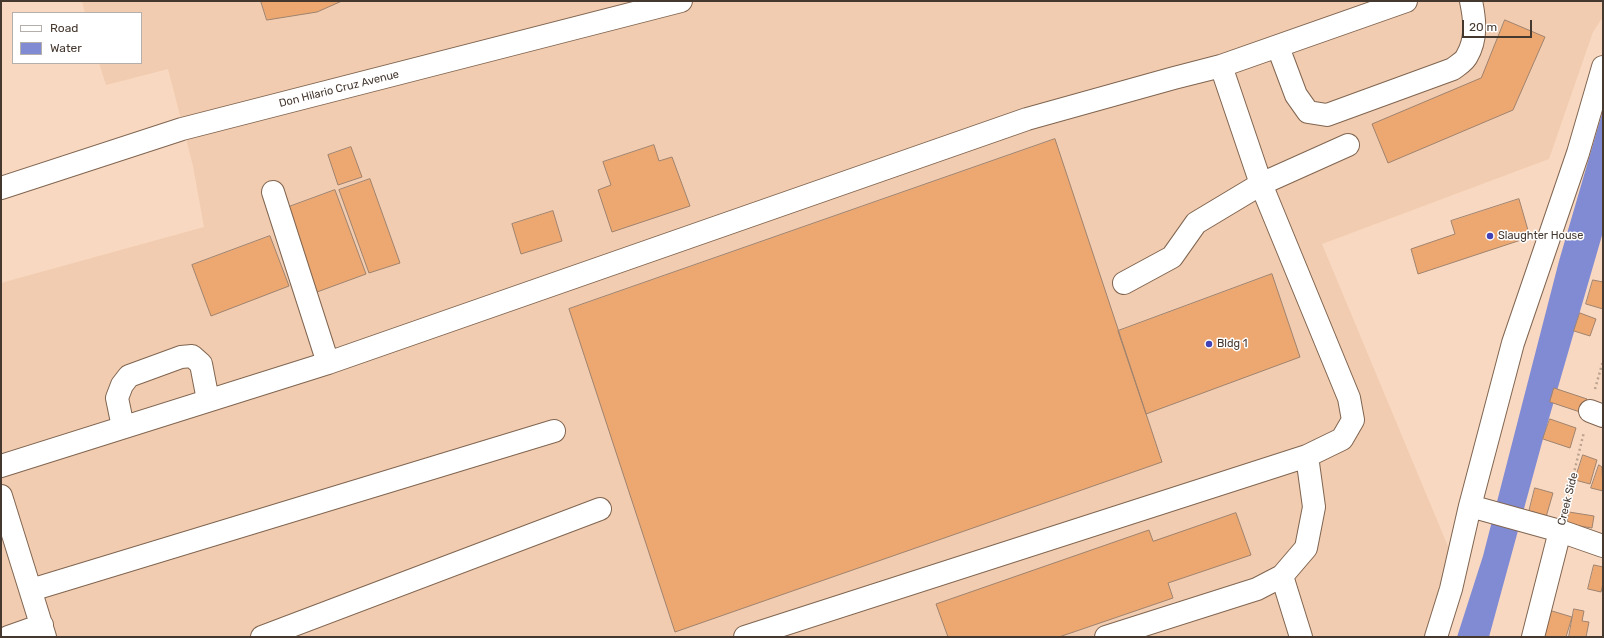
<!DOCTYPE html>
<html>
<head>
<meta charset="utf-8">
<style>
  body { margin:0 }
  #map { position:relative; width:1604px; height:638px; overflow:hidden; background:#f8d8c1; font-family:Rubik,sans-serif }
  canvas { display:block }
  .frame { position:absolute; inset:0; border:2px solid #45382f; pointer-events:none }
  .legend { position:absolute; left:12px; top:12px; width:130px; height:52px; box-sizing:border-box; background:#fff; border:1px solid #b5afac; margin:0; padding:5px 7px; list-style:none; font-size:12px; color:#45382f }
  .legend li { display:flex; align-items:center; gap:8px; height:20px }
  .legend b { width:20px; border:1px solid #b5afac }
  .scale { position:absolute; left:1462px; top:20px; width:70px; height:18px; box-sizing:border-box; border:2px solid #45382f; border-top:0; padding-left:5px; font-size:12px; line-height:14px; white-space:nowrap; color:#45382f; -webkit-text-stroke:3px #fff; paint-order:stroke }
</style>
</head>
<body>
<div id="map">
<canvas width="1604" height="638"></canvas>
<div class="frame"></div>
<ul class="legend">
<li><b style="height:5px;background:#fff"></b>Road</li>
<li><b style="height:11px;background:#818bd3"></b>Water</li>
</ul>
<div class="scale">20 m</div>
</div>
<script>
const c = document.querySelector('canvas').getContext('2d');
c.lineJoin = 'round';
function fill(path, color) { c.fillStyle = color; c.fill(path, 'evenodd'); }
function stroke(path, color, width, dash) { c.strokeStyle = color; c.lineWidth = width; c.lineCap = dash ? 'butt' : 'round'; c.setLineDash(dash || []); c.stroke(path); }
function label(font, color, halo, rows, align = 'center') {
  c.font = font + ' Rubik,sans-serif'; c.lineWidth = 3; c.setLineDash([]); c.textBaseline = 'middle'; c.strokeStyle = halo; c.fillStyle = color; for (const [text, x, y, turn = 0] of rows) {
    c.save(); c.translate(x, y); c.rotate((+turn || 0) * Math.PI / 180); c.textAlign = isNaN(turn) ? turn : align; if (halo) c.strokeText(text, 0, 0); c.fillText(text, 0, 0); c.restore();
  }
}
fill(new Path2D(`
  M82,1H1603V17L1593,32L1549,159L1322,244L1452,556L1427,637H1V283L204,227L193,166L168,69L106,85L99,63H141V13H85Z`), '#f1ccb0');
fill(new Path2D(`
  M1603,110V232L1543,439L1489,637H1457L1483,556L1559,261Z`), '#818bd3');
const building = new Path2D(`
  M261,1H342L317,12L267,20Z
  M1505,20L1545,37L1513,110L1388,163L1372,124L1481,78Z
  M1055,139L1162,462L675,632L569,309Z
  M654,145L659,161L672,157L690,206L612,232L598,190L611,185L603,162Z
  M351,147L362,177L338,185L328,155Z
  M370,179L400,263L369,273L339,190Z
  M335,190L366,274L317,292L286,208Z
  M1519,199L1530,237L1418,274L1411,249L1455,234L1451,221Z
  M553,211L562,241L521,254L512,224Z
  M270,236L289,286L211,316L192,265Z
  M1272,274L1300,357L1146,414L1118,331Z
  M1593,280L1603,282V309L1586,304Z
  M1580,313L1596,319L1590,336L1574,331Z
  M1554,388L1587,399L1583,413L1550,402Z
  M1550,419L1576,428L1570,448L1543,439Z
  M1583,455L1597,460L1590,484L1575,480Z
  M1599,465L1602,467L1603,491L1591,488Z
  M1535,488L1553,493L1546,517L1529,512Z
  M1569,512L1594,516L1592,528L1567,524Z
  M1236,513L1251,555L1168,583L1173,598L1059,637H948L936,604L1149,530L1153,541Z
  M1594,565L1603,567V584L1601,592L1588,589Z
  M1542,608L1572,617L1566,637H1542Z
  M1574,609L1584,611L1582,621L1589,622L1586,637H1569Z`);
fill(building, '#eda871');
stroke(building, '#a0836e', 1);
const minor = new Path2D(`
  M1278,47L1296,95L1308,112L1327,115L1453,69C1458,65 1465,61 1467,56C1477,39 1475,20 1471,1
  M1,188L182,129L681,1
  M273,192L328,363
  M1124,283L1172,257L1196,223L1261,184L1348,145
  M1590,411L1603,416
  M123,427L117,398L122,385L129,376L181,357L192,356L201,364L208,400
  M1,466L328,363L1027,119L1174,78L1221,66L1406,1
  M1,496L45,637
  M1470,506L1560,531L1603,546
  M1282,576L1301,637
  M31,590L554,431
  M8,637L42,625
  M262,637L600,509
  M745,637L1307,456L1342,439L1353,420L1349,398L1261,184L1221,66
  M1106,637L1257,589L1282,576L1306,548L1314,507L1307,456
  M1436,637L1451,589L1470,506L1513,343L1578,153L1603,67
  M1533,637L1560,531`);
stroke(minor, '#806550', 24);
stroke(new Path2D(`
  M1595,389L1603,361
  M1565,509L1584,432`), '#bca390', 2.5, [2, 3]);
stroke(minor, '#fff', 22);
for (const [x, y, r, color] of [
  [1490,236,4,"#4241b6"],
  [1209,344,4,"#4241b6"]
]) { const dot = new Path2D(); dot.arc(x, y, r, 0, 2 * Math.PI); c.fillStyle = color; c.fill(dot); stroke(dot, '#fff', 1.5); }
label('11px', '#45382f', '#fff', [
  ["Don Hilario Cruz Avenue",339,89,-14],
  ["Creek Side",1568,499,-76]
]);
label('11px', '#45382f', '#fff', [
  ["Slaughter House",1498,236],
  ["Bldg 1",1217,344]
], 'left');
</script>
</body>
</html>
